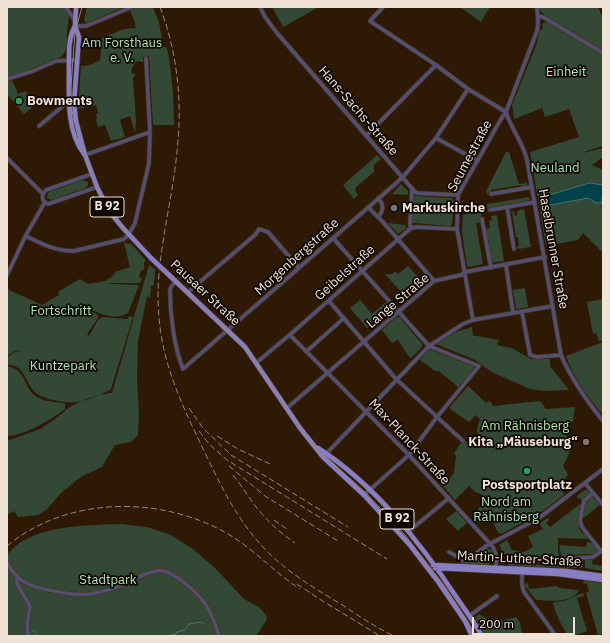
<!DOCTYPE html>
<html>
<head>
<meta charset="utf-8">
<style>
  body { margin:0 }
  #map { position:relative; width:610px; height:643px; overflow:hidden; background:#2d1904; font-family:"IBM Plex Sans",sans-serif }
  canvas { display:block }
  .frame { position:absolute; inset:0; border:8px solid #f0e3d6; pointer-events:none }
  .scale { position:absolute; left:472px; top:617px; width:103px; height:18px; box-sizing:border-box; border:2px solid #f0e3d6; border-top:0; padding-left:5px; font-size:12px; line-height:14px; white-space:nowrap; color:#f0e3d6; -webkit-text-stroke:3px #0e0601; paint-order:stroke }
</style>
</head>
<body>
<div id="map">
<canvas width="610" height="643"></canvas>
<div class="frame"></div>
<div class="scale">200 m</div>
</div>
<script>
const c = document.querySelector('canvas').getContext('2d');
c.lineJoin = 'round';
function fill(path, color) { c.fillStyle = color; c.fill(path, 'evenodd'); }
function stroke(path, color, width, dash) { c.strokeStyle = color; c.lineWidth = width; c.lineCap = dash ? 'butt' : 'round'; c.setLineDash(dash || []); c.stroke(path); }
function label(font, color, halo, rows, align = 'center') {
  c.font = font + ' "IBM Plex Sans",sans-serif'; c.lineWidth = 3.5; c.setLineDash([]); c.textBaseline = 'middle'; c.strokeStyle = halo; c.fillStyle = color; for (const [text, x, y, turn = 0] of rows) {
    c.save(); c.translate(x, y); c.rotate((+turn || 0) * Math.PI / 180); c.textAlign = isNaN(turn) ? turn : align; if (halo) c.strokeText(text, 0, 0); c.fillText(text, 0, 0); c.restore();
  }
}
fill(new Path2D(`
  M7,7H70L67,32V49L61,57L7,78Z
  M87,7H124L87,23L85,22L84,20Z
  M138,7H153L159,22L163,46L167,48C172,73 174,99 174,125H153L149,56L143,57V62L137,61C132,66 131,68 132,74H136L133,78L136,121L135,133L130,116L120,120L125,137L111,141L105,125L98,127L96,120L97,119L96,114L98,113L96,105L78,109L81,66L90,65L100,60L102,38L124,29L136,28L134,20L130,10Z
  M272,7H319L283,27Z
  M460,7H490L481,22Z
  M538,7H598L603,19V146L587,151L583,153L603,148V157L592,165L603,170V185L590,183L577,188L547,202L550,205L588,198L602,202L603,201V205L601,207L603,208V253L583,233L578,240L546,246L530,152L579,137L569,109L545,117L542,108L514,119L512,105L536,46L540,30L543,29L542,24L547,21V17L539,10Z
  M12,80L18,94L25,91L38,103L24,114L7,94V82Z
  M506,152H509L519,184L526,183L527,180V186L523,187L521,185L491,190L492,193L487,194L486,191Z
  M377,155L381,159L374,165V172L356,187L355,191L358,195L354,199L343,185Z
  M82,180L86,181L88,182V185L85,188L52,200L47,198V196L49,192Z
  M401,184L408,191V195L392,194Z
  M415,196L452,198L454,201L452,224L450,226L413,223L412,222L413,198Z
  M529,197L530,200L487,209V204Z
  M510,209L511,212L515,211L514,212L515,216L517,215V211L524,209L531,247L518,249L517,247L519,246L518,237H516L512,212L509,213V210Z
  M480,211L481,212L482,222L476,223L483,264L469,267L467,266L462,231L463,215Z
  M497,215L504,261L490,263L485,229L490,228L489,221L492,220L491,216Z
  M388,223L405,225L406,228L398,234Z
  M124,243L131,244L146,260L144,262V270H141L139,277L142,279L140,283H108L110,284L139,285L128,313C117,321 98,313 87,308L86,309L98,315V318L87,334L89,336L98,320L102,317L128,319L129,316L133,317L111,389C104,394 86,401 77,402C69,404 42,399 36,393C23,381 27,367 7,364V357L17,351L23,353L17,350L7,356V289L42,305L59,295L58,292L80,279L88,284L105,281L114,275L115,272L130,267Z
  M149,265L155,269L154,285L151,286L150,298L147,296L138,341L137,378L139,414L138,435L131,442L115,445L107,458L102,467L82,476L62,492L47,509L38,515L18,517L14,511L7,515V441L43,428L44,426C54,421 61,414 70,407C77,402 104,392 112,393Z
  M408,266L419,278L417,280V282L405,293H402L385,274H392L395,271L398,274Z
  M525,288L528,307L516,309L513,290Z
  M603,299V340L599,341L596,333L593,334L587,302Z
  M360,300L372,314L386,302L388,305L384,311L367,328L350,308Z
  M397,317L400,318L422,344V347L411,358L407,354L398,340L392,343L382,330Z
  M472,327L473,336H477L499,340L497,345L515,349V350L531,359H550V366L569,390L544,391L530,389L492,372L475,360L436,344L437,342L456,332Z
  M603,342V415C588,397 573,378 566,356Z
  M429,349L474,366V370L458,387L439,371H435L420,360Z
  M7,366C28,370 22,388 37,397C45,402 56,402 65,403V409C52,419 24,436 7,436Z
  M468,386L486,403L490,401L493,406L540,401L546,409L575,407L573,421L568,425L562,427C563,432 566,433 568,438C574,448 567,457 563,466L568,475L560,485L562,490L561,491L565,494L540,513L501,534L500,533H498L493,522L479,523L476,521L478,509L484,503L481,494L475,492L469,486L455,500L443,486L454,473L456,456L454,453L461,443L468,442L475,443L479,437C476,430 477,427 480,420L476,415L469,422L449,408Z
  M585,490H587L590,493L584,500L580,526L578,527L583,534L585,533L589,539L558,538V548L559,557L557,558L504,554L499,545L507,540L512,550L524,552L533,547L528,536L543,529L539,523L548,518L549,520L546,523L550,527L583,502L580,498L578,499L577,496Z
  M592,496L600,505L581,520L584,506Z
  M456,511L467,523L458,531L446,519Z
  M122,524L147,527L171,535L193,549L215,568L244,599L259,607L267,616L266,621L256,636H7V555C10,551 14,547 18,544C45,525 90,525 122,524Z
  M587,542L592,543L598,550L597,552L591,556V554L567,555V558H562L559,545L586,547Z
  M487,548L492,550C494,557 493,562 486,566L459,564L461,562H467Z
  M593,558L592,564L603,566V571L585,568V559Z
  M556,560L560,561V564L579,563V560H583L582,568L509,566L507,562L556,566Z
  M584,580L602,583L603,632L602,634L598,635L586,593L589,591L587,584L583,583Z
  M528,583L529,589L557,586L559,588L579,590C574,603 550,601 538,600L535,599L525,586V584Z
  M583,593L584,596L577,598L587,631C582,633 572,637 568,634C563,630 553,608 553,602L564,601Z
  M479,614L486,618L488,624L516,617L520,623L522,633H517L516,636H486L475,618Z`), '#334936');
const water = new Path2D(`
  M590,183L603,185L602,202C595,205 594,200 588,198L550,205L547,202V198L550,195Z`);
fill(water, '#00424a');
stroke(water, '#487274', 1);
stroke(new Path2D(`
  M33,630L38,636
  M170,636L172,634L175,635L177,632L185,630L189,624L201,622L204,624`), '#487274', 1);
const minor = new Path2D(`
  M66,7L75,21
  M260,7L265,17L277,33L416,193L458,195
  M383,7L370,21L436,65L468,89L506,112C511,129 523,142 527,160L561,355C571,379 587,401 603,421
  M538,16L543,17L603,53
  M75,26H86L132,7
  M7,79L33,71L56,61L77,60
  M39,126L64,105L68,103
  M366,136L436,65
  M436,138L478,161
  M85,155L150,132
  M7,158L43,194
  M92,174L46,190C41,196 41,201 48,204L97,187
  M491,194L532,187
  M368,207L383,222L434,281
  M507,207L514,249
  M490,210L535,202
  M378,217C384,211 384,204 378,198
  M482,219L491,268
  M411,228L410,224L412,189
  M26,236C42,244 55,251 74,251L124,239L129,234L135,223L149,163L150,132L146,58
  M333,238L429,346L479,366L437,417L409,455L364,495
  M506,265L513,313
  M7,275L26,235L45,202
  M176,281L171,287L170,290C170,315 174,346 183,369L402,178L436,138L468,89
  M188,292L256,234L259,229L268,232L299,268
  M329,301L396,379L463,441
  M522,312L530,355L537,357L561,355
  M473,320L457,229L458,195L501,119L506,112L537,31L538,24L537,7
  M290,335L409,455L493,547L496,555V570
  M307,351L344,318
  M256,363L293,332L411,228L417,227L457,229
  M287,408L434,281L461,275L465,272L545,257
  M325,455L429,346L463,324L473,320L553,306
  M585,483L603,505
  M593,493L584,501L580,520L582,527L601,551
  M408,532L449,498
  M449,552L463,560L469,559L486,546L539,518L603,469
  M560,559L593,557L603,550
  M7,562C14,578 28,586 44,589C59,592 75,596 90,594C101,592 112,590 122,585C132,581 142,574 152,572C156,571 161,570 164,571C178,575 198,593 206,605C212,615 216,625 219,636
  M522,570V585L524,592L556,636
  M17,578V584L30,606L27,625L28,636
  M469,616L497,596`);
const major = new Path2D(`
  M76,7L75,26L79,37L74,103L76,121L85,155L97,187L109,211L123,228L151,258
  M75,26C68,38 69,54 69,68C69,96 66,130 84,154
  M169,275L245,347L300,428L323,457L364,495L409,544L439,583L465,621L472,636
  M318,448C375,485 420,542 457,598C465,610 475,623 482,636
  M433,565L566,571L603,576
  M435,568L558,574L603,580`);
stroke(minor, '#483521', 5);
stroke(major, '#483521', 6);
stroke(minor, '#524f70', 3.5);
stroke(major, '#877ec3', 4.5);
stroke(new Path2D(`
  M82,7L75,32L71,86V107L79,139L96,187L103,203L116,221L128,235L169,276L245,348L307,438L316,448L366,493L405,535L443,584L470,625L475,636`), '#978776', 1);
stroke(new Path2D(`
  M160,7C176,49 182,95 178,140C175,185 163,229 159,274C153,348 177,395 208,459C223,490 238,520 262,546C285,571 314,588 344,606C360,617 377,628 394,636
  M602,7L603,10
  M189,408L203,428L231,455L348,527
  M199,431L209,444L227,460L387,559
  M217,436L238,449L270,464
  M229,466L265,496L338,541
  M233,475C244,488 252,504 264,516C273,527 284,535 295,543
  M274,520L287,529
  M7,546C67,496 161,495 228,534C254,549 275,573 300,589
  M297,584L321,600L380,636`), '#978776', 1, [6, 3]);
const majorBridge = new Path2D(`
  M151,258L169,275`);
stroke(majorBridge, '#483521', 6, []);
stroke(majorBridge, '#877ec3', 4.5);
for (const [x, y, r, color] of [
  [19,101,4,"#2e9e5b"],
  [394,208,4,"#6b7280"],
  [586,442,4,"#8d6e63"],
  [527,471,4,"#2e9e5b"]
]) { const dot = new Path2D(); dot.arc(x, y, r, 0, 2 * Math.PI); c.fillStyle = color; c.fill(dot); stroke(dot, '#0e0601', 1.5); }
for (const [x, y, w] of [
  [107,207,34],
  [397,519,34]
]) { const box = new Path2D(); box.roundRect(x - w / 2, y - 10, w, 20, 3); c.fillStyle = '#0e0601'; c.fill(box); stroke(box, '#f0e3d6', 1); }
label('bold 12px', '#f0e3d6', null, [
  ["B 92",107,207],
  ["B 92",397,519]
]);
label('13px', '#ace4b2', '#0e0601', [
  ["Am Forsthaus",122,43],
  ["e. V.",122,58],
  ["Einheit",566,72],
  ["Neuland",555,168],
  ["Fortschritt",61,311],
  ["Kuntzepark",63,366],
  ["Am Rähnisberg",525,426],
  ["Nord am",506,502],
  ["Rähnisberg",506,517],
  ["Stadtpark",108,580]
]);
label('bold 13px', '#f0e3d6', '#0e0601', [
  ["Bowments",27,101],
  ["Markuskirche",402,208],
  ["Kita „Mäuseburg“",578,442,"right"],
  ["Postsportplatz",527,485,"center"]
], 'left');
label('13px', '#f0e3d6', '#0e0601', [
  ["Hans-Sachs-Straße",358,111,49],
  ["Seumestraße",470,156,-62],
  ["Haselbrunner Straße",553,249,80],
  ["Morgenbergstraße",297,257,-42],
  ["Geibelstraße",345,273,-42],
  ["Pausaer Straße",205,293,43],
  ["Lange Straße",398,301,-40],
  ["Max-Planck-Straße",409,442,47],
  ["Martin-Luther-Straße",519,559,3]
]);
</script>
</body>
</html>
